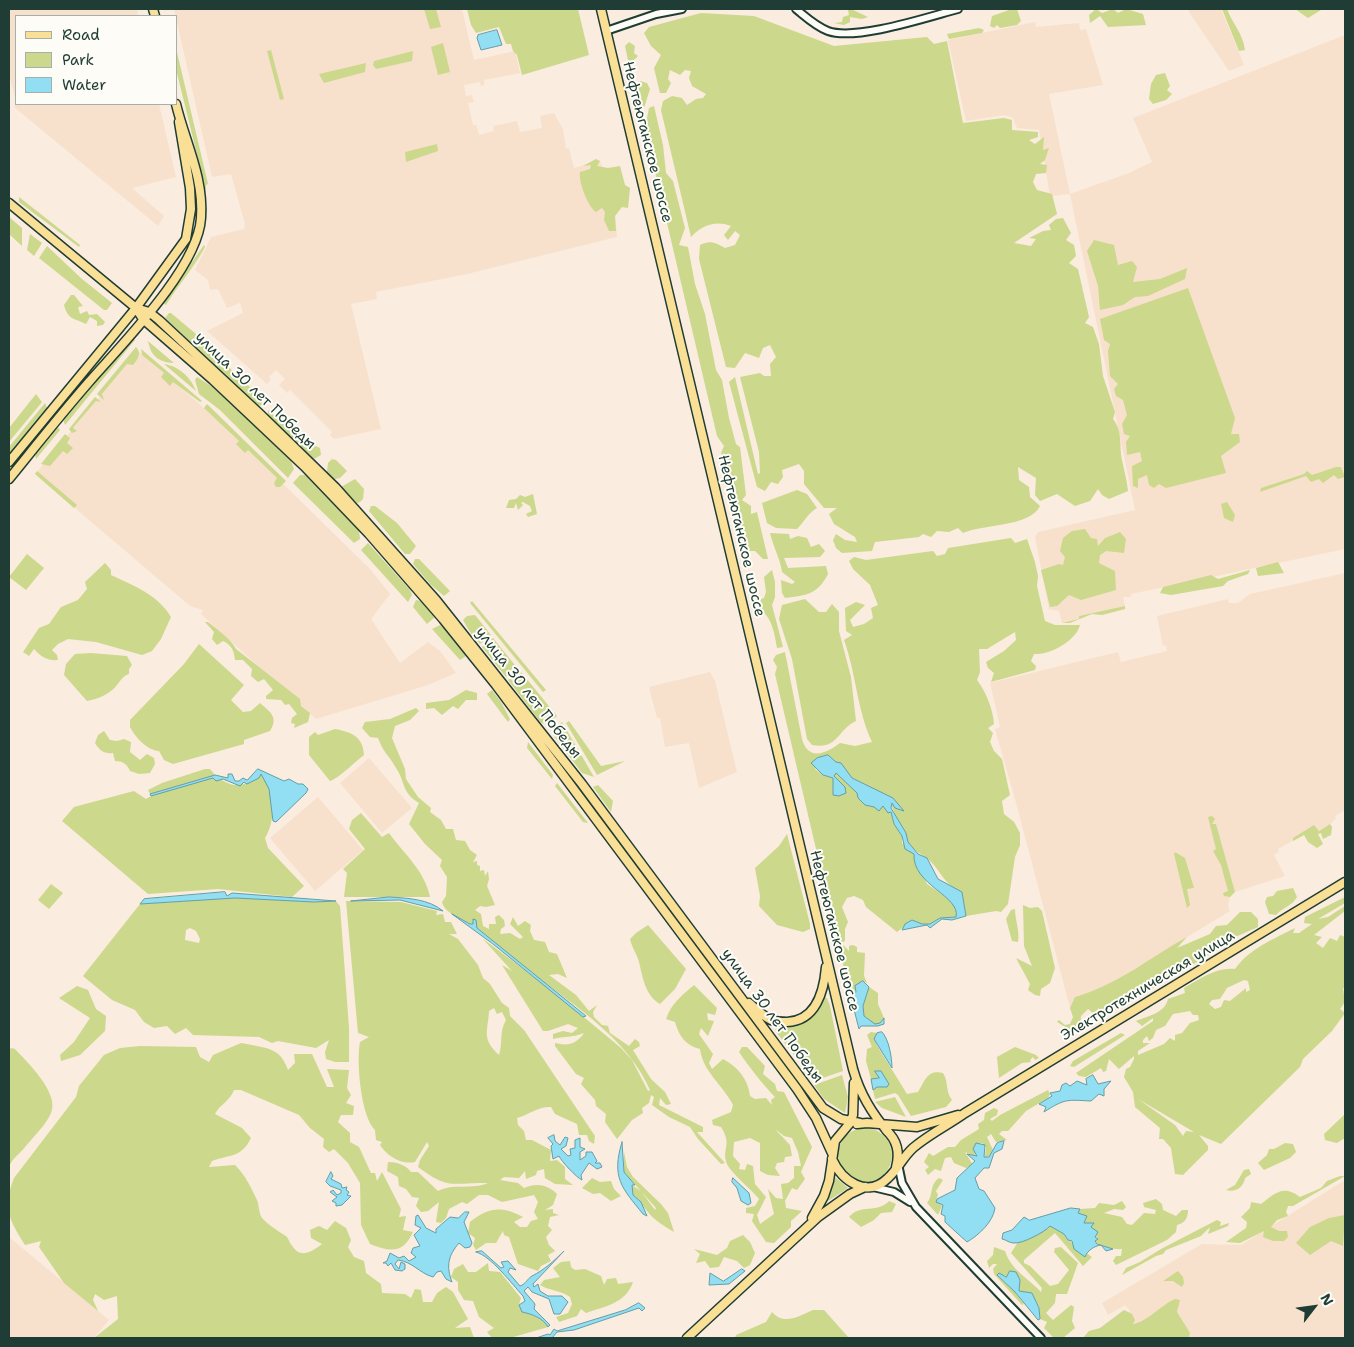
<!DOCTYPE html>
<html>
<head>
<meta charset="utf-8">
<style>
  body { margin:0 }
  #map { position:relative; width:1354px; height:1347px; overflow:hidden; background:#faecde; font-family:"Shantell Sans",sans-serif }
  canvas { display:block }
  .frame { position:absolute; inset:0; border:10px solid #1f3d34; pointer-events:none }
  .legend { position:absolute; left:15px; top:15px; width:162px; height:90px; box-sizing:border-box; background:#fdfcf7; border:1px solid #a4b0a9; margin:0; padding:6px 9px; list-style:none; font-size:15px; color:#1f3d34 }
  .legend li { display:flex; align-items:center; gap:10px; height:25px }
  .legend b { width:25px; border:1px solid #a4b0a9 }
  .north { position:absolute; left:1289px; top:1282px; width:50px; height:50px; -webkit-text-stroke:4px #fdfcf7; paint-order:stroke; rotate:60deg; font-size:14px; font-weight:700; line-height:20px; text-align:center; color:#1f3d34 }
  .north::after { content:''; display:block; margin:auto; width:18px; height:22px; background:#1f3d34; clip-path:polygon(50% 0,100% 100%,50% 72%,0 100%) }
</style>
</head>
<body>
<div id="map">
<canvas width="1354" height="1347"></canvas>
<div class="frame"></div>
<ul class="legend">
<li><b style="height:6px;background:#fadf96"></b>Road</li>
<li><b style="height:14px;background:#ccd88c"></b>Park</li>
<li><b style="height:14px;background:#92def2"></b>Water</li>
</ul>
<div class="north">N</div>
</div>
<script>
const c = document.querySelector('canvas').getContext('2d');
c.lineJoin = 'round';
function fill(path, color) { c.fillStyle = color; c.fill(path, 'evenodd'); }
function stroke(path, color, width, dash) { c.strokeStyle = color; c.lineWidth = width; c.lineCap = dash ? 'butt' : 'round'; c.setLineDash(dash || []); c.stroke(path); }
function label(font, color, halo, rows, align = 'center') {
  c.font = font + ' "Shantell Sans",sans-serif'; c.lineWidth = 4; c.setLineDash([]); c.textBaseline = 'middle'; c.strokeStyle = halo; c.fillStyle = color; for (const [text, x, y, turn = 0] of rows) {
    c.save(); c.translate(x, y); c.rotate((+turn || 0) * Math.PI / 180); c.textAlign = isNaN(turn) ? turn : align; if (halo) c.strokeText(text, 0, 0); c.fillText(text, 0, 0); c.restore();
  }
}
fill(new Path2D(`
  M9,9H137L138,16H16V101L9,74Z
  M174,9H462L474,60L515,51L520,73L484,80V85L481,86L480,82L464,85L466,96L472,95L474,102L468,103L473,125H476L479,135L494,131L493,126L517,121L520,132L542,128L540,116L554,113L563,129L566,149L569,148L574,168L600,161L614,203L617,237L467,274L376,292L377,299L351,304L381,429L334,439L330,435L332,432L290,390L287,393L279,385L285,379L276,370L269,377L271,379L267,384L207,331L243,313L240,303L227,308L218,289L210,290L208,280L195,270L211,237L244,229L245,224L231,174L212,177Z
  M1187,9H1221L1244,65L1229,71Z
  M1035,22L1036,27L1079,23L1080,30L1086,29L1103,85L1049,94L1070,194L1129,173L1152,162L1133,118L1345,35V549L1131,594V597H1123L1125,606L1079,616V619L1062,623L1059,611L1049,609L1035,537L1038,532L1135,510L1070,194L1050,196L1039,130L1017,128L1013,118L1005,115L966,121L948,40Z
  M16,104H159L176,177L132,188L164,216L158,226L14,107Z
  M138,351L219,421L371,570L390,594L371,619L400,663L428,642L440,651L456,673L428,685L316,719L201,614L203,610L190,606L35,474Z
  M1345,573V810L1335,816L1336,818L1332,823L1318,831L1316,828L1278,849L1279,852L1274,855L1285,876L1235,892L1232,887L1228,906L1230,911L1070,1008L1018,810L995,729L1000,727L990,683L1118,652L1121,662L1167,651L1166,645L1163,646L1157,616L1228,599L1229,603H1238L1250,594Z
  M710,672L715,681L737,772L699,788L689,743L665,747L660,718H657L649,687Z
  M369,758L412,808L382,833L340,783Z
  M318,797L363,850L315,891L270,838Z
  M1345,1180V1338H1086L1130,1311L1125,1305L1108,1315L1102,1303L1202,1244L1241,1245Z
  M9,1237L109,1320L94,1338H9Z`), '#f8e1cc');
fill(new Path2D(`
  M424,9H436L441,27L430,29Z
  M467,9H578L589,55L522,75L517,55L513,51L511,44H506L499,27L476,33L471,25Z
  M851,9L868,17L862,19L850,17V22L844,25L834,23L842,22L843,17L849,15L848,10Z
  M1012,9H1017L1021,21L1017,25L1000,28L997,25L994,28L990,26L992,16Z
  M1096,9L1102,13L1113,9L1118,13L1126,9L1143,14L1146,25L1108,27L1100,16L1090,23L1089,15Z
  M1222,9H1227C1232,23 1243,33 1245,50L1239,51Z
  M1295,9H1321V10L1308,18Z
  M701,13L754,16L834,46L927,37L934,44L947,41L963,123L1004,118L1012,120V130L1038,132V137L1029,140L1035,144L1044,137L1043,150L1049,148L1045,160L1040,164L1047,165L1046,173L1036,174L1033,182L1037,190L1052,194L1057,214L1014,243L1031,246L1036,239L1029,238L1043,231L1051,230L1049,225L1056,219L1063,218L1071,233L1066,240L1074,245L1076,256L1069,263L1078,269L1089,317L1085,323L1093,327L1099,344L1103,376L1115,412L1113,419C1123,431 1119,446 1122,460C1124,470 1127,481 1128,491L1109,499L1102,495L1098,489L1090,501L1075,506L1057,494L1040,501L1035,495L1036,478L1018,467L1019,480L1029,487L1030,497L1040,506C1030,527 983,524 963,533L958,528L949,532L937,531L931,537L923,534L919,537L875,542L872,551L842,553L836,548L833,540L836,534L845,540L857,542L855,537L834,524L829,514L837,508H824L804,484V471L799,464L782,470L783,477L778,484L771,482L765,491L757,487L729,382L735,377L758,474L760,473L759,452L740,377L760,373L764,376H771L770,364L776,357L770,345L763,348L759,358L745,353L735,368L726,367L699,259L700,245C710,240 715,242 725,248L735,245L740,235L735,231L728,240L724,235L731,226C716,220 702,225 691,237L661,110L663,101L672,96L682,98L687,105L696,99L703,98L706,94L692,86L689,78L691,71L685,70L680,75L670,70L668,79L671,83L666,93H660L654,68L661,55L651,46L644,33L649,27Z
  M979,28L984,30L982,33L949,39L947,34Z
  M629,42L635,46L634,53L638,56L629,65L625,46Z
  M443,43L450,72L438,75L431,47Z
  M176,48L208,184L206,185V191L176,69Z
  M271,50L284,99L280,100L267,51Z
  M413,51L412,61L376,69L373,65L374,61Z
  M366,63L365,72L324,83L319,74Z
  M1165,73L1170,86L1167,90L1172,94L1166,100L1153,104L1149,99L1151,84L1156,75Z
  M640,81L647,83L650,89L644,108L640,111L636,87Z
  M654,106L663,145L666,173L673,181L685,228L679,245L688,247L695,284L705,314L716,370L722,380L729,418L736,444L740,447L746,495L742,500L751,506V514L757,512L768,559H763L755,551H748L744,547L721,453L724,446L717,436L645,129L649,108Z
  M437,144L438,151L406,162L405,152Z
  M596,159L600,161L597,166L608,168L620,166L625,185L630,188L628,208L622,207L615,216L616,231H609L604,220L605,212L602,208L596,212C588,207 578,181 580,172L590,169L591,165L583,166Z
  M19,197L80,245L79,247L19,202Z
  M9,217L22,228V246L9,234Z
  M30,234L42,243L34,256L27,250Z
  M1094,240L1114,245L1118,265L1132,261L1137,267L1133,282L1160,279L1187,268L1185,279L1148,296L1135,297L1123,305L1100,310L1098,286L1087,251Z
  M204,245L205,247C194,268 178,285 166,305L163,303Z
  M47,246L82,279L112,303L107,310H104L39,258Z
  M1188,288L1235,418L1231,434H1239L1240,442L1221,456L1226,473L1166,488L1159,484L1154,488L1149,485L1147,475L1138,479V488L1133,486L1132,466L1142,461L1140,452L1127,455L1126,442L1130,436L1124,434L1122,424L1127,415L1123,400L1116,396L1114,389L1118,384L1110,376L1108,351L1110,344L1104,340L1100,319Z
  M71,295H74L83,306L78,307L80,314L87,311L89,315L97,314L105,322L103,325L97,326V321L90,317L86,324C74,318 68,320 64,305Z
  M169,313H171L196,334V337L264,400L263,405L258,406L165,318Z
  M123,329L125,330L9,472V468Z
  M133,338L135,340L65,425L63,419Z
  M148,341L174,363C158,362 151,356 148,341Z
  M136,347C142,353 138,359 133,365L127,364L102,394L104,400L97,394Z
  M141,349L202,401L200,402L173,382L170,386L161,377L164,373L142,355Z
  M164,364C178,366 191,377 196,391Z
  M197,377L213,387L291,461L294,469L288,478L220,410L199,394L195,380Z
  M36,394L42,402L9,442V428Z
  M95,397L101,402L96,401L73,428L77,431L72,433L69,429Z
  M45,403L47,408L9,455V447Z
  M207,404L286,481L280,487H276L274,483L277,478L248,450L245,453L236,444L239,441L204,408Z
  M274,408L276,410L273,414L309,447L311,444L320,448L321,455L314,459L268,416V411Z
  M59,428L60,430L36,459L35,452L54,429Z
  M65,434L70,438L67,443L73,448L67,454L63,451L50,466L41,464Z
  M332,459L336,460L347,471L340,478L334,479L327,472L328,463Z
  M1336,467H1341L1345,477L1338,479L1334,475L1323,483L1319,479L1311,482L1306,476L1260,492L1261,488L1304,474L1307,471L1312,475Z
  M37,471L77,505L74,508L35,474Z
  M300,475H305L359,531L360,539L354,543L293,483Z
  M355,479L364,489L363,499L360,502L357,503L341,487Z
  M797,490L807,494L817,508C808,513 804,522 797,529L776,528L767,523L762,503Z
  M533,494L537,514L528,517L526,514L532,511L530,506L523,502L521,503L523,505L518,510L516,503L514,508H506L509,500L516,499L520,495L525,497Z
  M1227,502L1235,515L1233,522L1224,518L1221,504Z
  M371,506H375L397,523L416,546L410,554H405L369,511Z
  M1085,529L1091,538L1097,539L1098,546L1105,538L1120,532L1126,539L1124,553L1106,551L1100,555L1099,563L1115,571L1116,590L1081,600L1069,595L1057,606L1050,607L1041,570L1059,564L1063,565L1065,557L1060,551L1063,538L1072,531Z
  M770,533L789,534L790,539L798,536L807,538L811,547L819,544L825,551L820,557L784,558L788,568L826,566L828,574C817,595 807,595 785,598L782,593L781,580L792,584L795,582L782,572C781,561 773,546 770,533Z
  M1011,538L1015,543L1027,539L1035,562L1038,576L1037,586L1045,621L1055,625H1080C1076,641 1050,655 1034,654L1031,661L1036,666L1035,670L991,682L994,673L988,668L986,662L1004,651L1016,640L1015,632L987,649H979L980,672L977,680C986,692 993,709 994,724L988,728L993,733L990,742L994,751L1002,759L1010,795L1002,801L1004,814L1014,822L1020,833V845L1015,857L1008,904L1001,912L996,911L966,916L962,892C945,886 941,871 929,860C922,853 913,852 908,842C905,834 891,809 891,802L903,810L884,794L852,778L828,755L815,769L823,775L833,778V782L846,793L844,787L833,776L836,773L858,793V798L865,805L883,806L891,812L894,824L902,836V843L914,854L927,884L952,901L957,913L956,917L940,918L930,924H921L912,920L897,932L866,907L863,900L854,896L847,898L842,907L848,922L845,929V941L841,943L849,951V946L853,945L857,947V952L865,953L864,976L867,983L863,981L851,998L775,674L777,667L773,660L776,655L785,652L802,739C808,761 826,754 840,743L855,746L872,742C857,710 856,673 844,640L852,635L846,631L845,608L856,602L865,605L850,620L853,627L864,624L873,618L871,608L878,605L870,585L853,569L849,561L854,557L866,560L933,551L937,556L945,554L948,548Z
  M368,543L410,590L412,595L408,602L361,550Z
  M27,554L44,568L26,590L9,577Z
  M415,559H419L450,591L444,596L430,584L413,564Z
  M1278,562L1284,573L1258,576L1256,568Z
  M105,563L111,570V575C134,586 157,594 171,617L161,639L152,651L142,655L96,642L68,639L58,644L52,650L57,655L58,660C48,661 41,657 34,649L29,656L23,652L39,628L49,624L61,607L78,600L87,589L85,582Z
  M772,570L775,582V597L772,605L783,647L777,648C775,636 772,616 760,610L758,600L764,598L766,592L764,577Z
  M1250,570L1248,574L1228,581L1223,586L1171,595L1160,593L1163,587L1211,575L1218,579Z
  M805,599L819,612H826L832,604L839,612V631L851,677L856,721C837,730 838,750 812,745L807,739L792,659L779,619L782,605Z
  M416,600L421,601L435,617L427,624L413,607Z
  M472,601L546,690L543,692L470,603Z
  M1125,606V609L1102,615L1092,614L1070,623H1062L1079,619V616Z
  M475,615L491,635L480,644L470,632L463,620L467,616Z
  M205,622H208C218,630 230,638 236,649L300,699L301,706L310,713L308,722L294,728L295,724L291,723L292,718L297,714L289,704L285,705L281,700L266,699V696L273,690L264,679L258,682L251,676L252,669L243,660H235C234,651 232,645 223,641L217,645L212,639L214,632Z
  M440,625L444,628L466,656L460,660L432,629Z
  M493,638L518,669L506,677L482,647Z
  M199,644L244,685L231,700L243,712L251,711L260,703C270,712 279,717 270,731L244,740V744L173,764L164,760L159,751C147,750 136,738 130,727V720L184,664Z
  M91,653L127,656L132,665L129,669V674C123,676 121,680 117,685C110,694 98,699 87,701L64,675L66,664L75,654Z
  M521,672L557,716L548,724L541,723L508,680Z
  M466,690L477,693V700H466L458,709L453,706L442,715L434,708L426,709V703L449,700Z
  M492,690L501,702L510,719L508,722L487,694Z
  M416,708L419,711L410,720L395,726L392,738L405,769L406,779L418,797L431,808L430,812L441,820L446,829H453L456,840L465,841L470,850L477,855L473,862L477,861V865L480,866V871L484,870L485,876L488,871L489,879L487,886L495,905L486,907L480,906L475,910L481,914L483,926L489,929V924H496L495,917L499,915L504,920L505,926L501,929L500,934L510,933L520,939L523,937L510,924L513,917L518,926L525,921L531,925L530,931L534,940L545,942L549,952L557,954L567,978L558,974L549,975L576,995L589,1011L597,1005L593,1012L594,1017L602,1025L608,1026L610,1033L629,1046L635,1039L639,1042L640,1046L633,1050L651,1079L665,1092L671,1104L666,1105L660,1098L659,1105L703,1127V1132H697L725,1163L721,1164L698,1139L690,1127L669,1117L652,1105L654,1097L651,1095L649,1103L642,1108L643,1113L632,1120L617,1139L605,1122L606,1114L596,1106L595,1100L581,1084L584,1078L576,1074L555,1046V1043C567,1046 576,1045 584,1033C571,1038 565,1036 553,1039V1034L563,1031L572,1033L578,1028L568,1024L548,1031H543L502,965L512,971L482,938L550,989L621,1048L632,1060L648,1091L650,1090C629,1041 578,1008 536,976C515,960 495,942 474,926C465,919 445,915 442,902L446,896L447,877L440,866L442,860L425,844L409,824L419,803C401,792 406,783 396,768C389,755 384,754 378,738L370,737L362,728L365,722L390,719Z
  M569,721L601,766L625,761L597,775L566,723Z
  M562,722L594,777L582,773L553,735V729Z
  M335,729C351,732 363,736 364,755C356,761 338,779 330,781L309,755V737L315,732L318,735Z
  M104,731L110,740L117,741L124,739L131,742L130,752L140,760L147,754L154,758L155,764L150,773L139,774L130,771C127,764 123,761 115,761L113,753C104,754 100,751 95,743L98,735Z
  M528,742L553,775L552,779L527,748Z
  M205,769H210L215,775L150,794L148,790L162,783Z
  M261,773C274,791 277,819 265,838L268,848L304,886L292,897L218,889L148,894L62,821L74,807L134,791L146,799C158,791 197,780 212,778C221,777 226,784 234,785C242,786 257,780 261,773Z
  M557,783L588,823L583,822L555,786Z
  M598,785L613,801L611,812L593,787Z
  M361,813L382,837L389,833C404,854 425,871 430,897H344L347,873L343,869L365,849L349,829L352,820Z
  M1212,816L1215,819L1212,824H1216L1235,892L1230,897L1224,896L1223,893L1228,891L1221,865L1213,851L1216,849L1208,817Z
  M1330,824L1332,827L1331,835L1323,839L1321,833L1318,834L1323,844L1317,848L1308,842L1304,835L1293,841V838L1314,825L1319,831Z
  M787,834L810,924V929L803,932L777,925L759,906L760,896L755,868L779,846Z
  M1175,852L1185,858L1194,888L1187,889L1190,905L1187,908L1174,854Z
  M51,884L63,893L49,909L38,900Z
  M1293,888L1297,897C1292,906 1282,908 1276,915L1269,914L1265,902L1267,897L1273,896L1277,891Z
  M1345,897V903L1318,919L1328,917L1345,906V911L1314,935L1322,937L1316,943L1323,948L1330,938L1337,941L1340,935L1345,937V988H1343L1345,1002L1340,1009L1345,1013L1332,1031L1303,1059L1300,1067L1221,1144L1199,1135L1208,1146V1150L1183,1175L1175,1174L1171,1148L1163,1139H1159L1160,1128L1135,1107L1133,1092L1124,1077L1126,1069L1130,1067L1134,1059V1056L1119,1069L1109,1059L1106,1071L1103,1072L1101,1068L1086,1077L1079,1076L1076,1073L1153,1021V1018L1142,1026L1136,1021C1148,1016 1165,1013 1168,999L1185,993L1184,988C1200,979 1216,967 1235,969C1250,948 1274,939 1295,928L1293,933H1299L1312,924L1304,923L1305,917ZM1244,980L1248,981L1250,990L1246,992V988L1230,1001L1224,1000L1221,1007L1215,1009L1209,1004L1212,1000L1220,999L1227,988ZM1190,1011L1193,1015H1198L1199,1020L1190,1023L1182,1033L1175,1035V1041L1170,1038L1164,1044L1138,1055V1051L1150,1043H1143V1040L1147,1036L1149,1041L1153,1038L1156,1030L1165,1026L1173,1014ZM1138,1099L1194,1132L1186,1131L1183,1136L1175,1125Z
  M235,898L314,902L336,901L340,906L349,1028V1062H335L326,1059L325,1052L329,1040L316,1048L278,1041L272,1043L259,1037L193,1035L186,1028L175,1034L167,1026L154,1028L144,1022L135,1010L112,1000L83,976L140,904ZM190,928L196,931L200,939L199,943L185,940L186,930Z
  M346,901L401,902L437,911L436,915L443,914L445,922H451L457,934H449L458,939L478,965L483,978L490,984L502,1003L509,1008L510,1016L524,1030L595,1136L594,1144L589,1141L587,1135H579L577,1124L555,1114L551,1107C539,1106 528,1115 517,1118L518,1125L524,1131L526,1140H532L551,1150L550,1161L557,1160L565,1167V1179L573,1185L555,1184L545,1178L544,1169L537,1171L536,1175L526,1179L525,1171L519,1178L504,1177L500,1180L518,1183L524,1188C536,1183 547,1184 557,1194L553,1205L545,1210L553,1209V1213L559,1215L550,1217L548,1226L552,1230L546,1237L549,1245L555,1251L548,1255L551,1261L541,1266L538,1271L518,1264L509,1237L504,1235L503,1231L496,1243H486L476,1250L473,1245L475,1238L468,1233L470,1222C489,1207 502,1206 523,1217L514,1222L520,1227H527L531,1221L538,1219L534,1212L538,1202L534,1195L502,1202L488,1195H479L467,1204L462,1202L449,1209L446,1218L441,1223L436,1222L439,1202L428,1211L421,1212L416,1206L419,1198L412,1197L406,1189L399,1186L398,1177L387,1171L388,1162C397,1162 406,1165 411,1172H418L438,1191C453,1183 472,1190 488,1183C452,1182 450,1191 418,1167L420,1160L429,1146L427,1142L415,1162C401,1165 387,1156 380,1145L382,1142L376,1140L375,1130C361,1117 356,1061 360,1042L369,1037L358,1033ZM494,1008L497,1014L502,1012L506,1020C499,1032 503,1043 499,1055C481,1038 488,1032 489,1011Z
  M1023,905L1030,908L1038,907L1042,911L1055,968L1050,983L1041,989L1040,996L1035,995L1028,990L1030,984L1016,958L1032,966L1024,946Z
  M1015,909C1015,920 1020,931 1018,942L1012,941L1006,919L1011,910Z
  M1240,912H1251L1258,919V927L1233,938L1226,945L1107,1015L1098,1008L1099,1018L1088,1009L1081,1016L1080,1028L1072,1031L1057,1022L1059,1020L1065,1025L1070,1024L1073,1017L1070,1008L1075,997C1115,986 1151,957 1187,937L1177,948L1210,934L1216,926L1227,925Z
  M648,925L686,969L675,989L660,1004C645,995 643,978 639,962C637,954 632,948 630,939L636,933Z
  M694,985L717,1008L715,1015L707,1013L708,1020L714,1021L708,1036L701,1028L699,1034L713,1054L709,1063L712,1069L723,1059C738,1067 748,1079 750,1096L755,1099L766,1098L772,1105L771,1100L775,1097C761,1082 750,1068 739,1052L742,1047H747L765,1066L763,1074L775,1084L777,1091L784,1092L812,1147L801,1172L805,1179L797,1190L792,1188L785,1201L786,1208L802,1211L791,1221V1227L774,1243L766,1242L752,1221L754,1214L746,1213V1208L755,1206L759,1199C751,1189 731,1173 727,1164C721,1148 733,1146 721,1127L713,1125L712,1120L731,1112L733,1105C723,1085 703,1072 700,1049C686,1046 679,1036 675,1022L666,1019C671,1004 682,995 694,985ZM775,1129L784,1136L792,1138L798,1152L801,1166H794V1178L788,1183L781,1184L783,1199L776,1198L768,1189L774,1214L760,1224L757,1215L766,1197L755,1184L753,1166L747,1164L745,1170L739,1169L740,1164L733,1156L734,1142L750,1138L760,1143V1171L768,1175L780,1176L775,1168L777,1163L784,1162L785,1157L792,1156L790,1145Z
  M77,986L88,990L96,1009L106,1016L105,1031L80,1055L61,1061L60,1055L74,1042L90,1018L59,998Z
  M869,987L878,993V1004L884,1018L880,1023L875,1024L864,1016L863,1006Z
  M825,998H827L830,1006L843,1071L817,1080L813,1079L776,1032L775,1025C798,1027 814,1019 825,998Z
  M871,1032L877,1033L874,1039L878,1047L907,1094L918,1092C925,1081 927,1069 943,1073C949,1082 945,1091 952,1100L946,1107L911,1116L898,1095L895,1093L875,1099L873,1090L879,1078L871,1079L866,1061L867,1049L872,1047L867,1035Z
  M1121,1033L1125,1035L1074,1067L1070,1066L1073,1061Z
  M241,1043C264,1048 280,1046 288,1070L295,1063L294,1054H312L327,1087H334L327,1069L349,1070L347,1088L351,1095L346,1103L354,1106L353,1115H341L338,1122L350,1133V1142L359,1147L371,1173H375L377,1181L382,1172L401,1209L399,1217L406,1216L403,1230L413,1232C403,1254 390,1252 370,1244L361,1225L360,1183L348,1163L334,1149L329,1152L323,1147L324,1139L310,1128L299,1115L241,1090H234C230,1101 220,1104 215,1114L242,1128L251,1138C241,1158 231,1154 212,1161L209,1167L235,1165C245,1175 251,1187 257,1200C259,1205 259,1214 262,1218C269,1226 279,1231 287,1237C289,1240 290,1244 293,1247C301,1259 313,1251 322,1244L311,1238L310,1230L319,1226L327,1230L335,1221L346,1228L351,1240L348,1247L354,1257L364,1261L366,1273L381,1284L382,1293L405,1294L411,1298L415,1289L421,1290L423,1302H432L437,1293L446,1287L453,1292L468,1319L455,1328L470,1327L474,1338H94L118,1319L117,1296L104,1300L95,1294L93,1300L98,1311L64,1283L39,1247L41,1241L25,1245C9,1219 2,1208 14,1178L76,1097L79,1086L104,1055L120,1048L140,1046L196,1047L200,1057L209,1062L213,1055Z
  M1015,1047L1036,1055L1039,1058L1035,1060L1033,1057L1030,1060L1031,1062L1022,1063L999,1078L997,1057Z
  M11,1048L15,1049C27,1062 60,1093 51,1113C46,1125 33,1137 25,1147C19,1155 13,1157 9,1167V1051Z
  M842,1075L848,1097L845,1113L824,1099L814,1085Z
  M1048,1090L1050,1094L1048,1098L1026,1111L1008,1131H1002L999,1134L1007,1140L996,1142L991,1134L987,1137L993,1150L990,1156L985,1157L986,1147L982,1143L975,1145V1156L965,1152L973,1165L966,1168L954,1163L951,1157L945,1158L941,1171L935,1169L928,1175L925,1170L929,1167L924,1162L929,1153L933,1156L948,1147H955L961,1140L979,1129L978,1124L984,1120L985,1113L994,1108L998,1110L997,1115L990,1119L992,1121L1000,1115Z
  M895,1097L906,1117L882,1108L875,1102Z
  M1345,1114V1138L1337,1143L1325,1140L1324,1134Z
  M838 1155a27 27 0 1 1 54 0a27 27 0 1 1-54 0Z
  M1285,1143L1293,1144L1296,1152L1290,1158L1264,1170L1258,1163L1267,1155L1269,1149H1274Z
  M624,1152L627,1167L633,1177L661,1204L668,1213L674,1232C664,1226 654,1220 647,1211C642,1205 640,1200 633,1195L632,1185L641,1191L655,1210L656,1208L624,1172Z
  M1249,1169L1251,1174L1245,1178C1244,1187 1235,1193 1226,1190L1235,1185L1244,1170Z
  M1340,1176H1345L1293,1206H1288L1286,1212L1288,1216L1277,1220L1271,1227L1279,1231H1287L1288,1237L1284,1241H1273L1263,1237L1264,1231L1240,1243L1226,1242L1246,1228L1247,1222L1241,1217L1250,1208L1251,1202L1261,1204C1275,1194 1282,1184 1300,1197L1321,1188L1327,1181Z
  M835,1177L848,1188L828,1201Z
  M592,1178L600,1182L611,1181L614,1189L621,1196L611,1201L600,1193L593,1194L582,1188Z
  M939,1178L943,1180L936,1191L938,1195L936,1200L942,1206L938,1215L927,1203C934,1194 929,1185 939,1178Z
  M1156,1199L1162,1204L1163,1210L1176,1216L1182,1210H1188C1188,1218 1185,1223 1177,1225L1176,1232L1167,1240L1116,1265L1113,1261L1116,1256H1121L1122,1249C1114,1250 1100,1246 1095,1241L1098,1239L1091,1227L1084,1223L1083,1216L1077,1213L1080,1209L1095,1208L1099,1203L1114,1205L1122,1201L1126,1207L1123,1210L1114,1209L1104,1213L1122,1217L1127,1224L1132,1225L1144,1213L1155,1214L1156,1210L1144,1207L1143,1203Z
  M889,1201L896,1204L892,1212L881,1213L874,1220L861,1227L849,1217C861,1203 877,1214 889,1201Z
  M1345,1215L1343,1246L1331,1241L1310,1255L1296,1243L1310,1227L1329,1218Z
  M1217,1220L1221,1222L1220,1226L1229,1223L1228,1226L1208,1234L1210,1227L1201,1236L1166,1250L1163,1254L1156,1256L1122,1275L1126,1268L1140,1262L1161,1249Z
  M1050,1226L1064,1234L1068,1240L1092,1257L1083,1266L1055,1233L1024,1260V1263L1030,1266L1050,1286L1058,1284L1069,1270L1054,1252L1055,1248L1061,1247L1078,1263L1067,1294H1056L1055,1303L1046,1313L1053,1320L1071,1305L1074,1307L1072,1321L1075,1328L1063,1338H1054L1044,1328L1047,1322L1040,1319L1039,1307L1032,1293L1019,1291L1020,1285L1008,1276L997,1275L1015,1292L1024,1304L1022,1305L994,1274L993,1269L997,1264H993L989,1268L987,1261L993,1255L994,1247L1005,1251C1011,1270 1029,1279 1041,1292L1042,1288L1011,1253L1018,1242C1030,1241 1039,1231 1050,1226Z
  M743,1235L750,1242L755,1253L750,1265L744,1268L737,1261L724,1257L719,1267L710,1268L705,1261L696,1263L700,1254L694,1249L717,1255L727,1248L730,1241Z
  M570,1261L571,1267L575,1270L585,1269L601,1276L604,1285L607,1279L616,1278L618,1284L633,1282C626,1303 606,1306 586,1313L581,1309L577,1316L559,1322L556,1317L568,1313L572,1304L570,1297C560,1290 550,1291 540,1285L544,1280L560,1277L553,1268L561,1262Z
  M488,1263L489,1271L500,1272L521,1298L519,1305L522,1312C532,1314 543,1318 548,1327L510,1338H492L487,1332L494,1328L479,1317L473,1301L464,1300L458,1290V1282L451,1277L454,1269L463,1264L468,1272H476Z
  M1178,1271L1183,1277L1184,1283L1182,1287L1173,1281H1163Z
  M1175,1299L1180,1300L1177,1312L1190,1333L1189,1337L1083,1338L1089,1331L1100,1328L1124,1310L1132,1314L1135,1320L1133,1324C1147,1322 1161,1305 1175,1299Z
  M813,1310H824L849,1338H735L736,1335L766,1322L772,1312C784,1326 799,1316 813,1310Z`), '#ccd88c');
const water = new Path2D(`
  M497,30L502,45L481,50L477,38L478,35Z
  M828,755L836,762L841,763L852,778L893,798L904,811L895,808L892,803L891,808L906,833L908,842L918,854L927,858L938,879L962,892L966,916L952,920L942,919L930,928L927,925L902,930L905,924L912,920L922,924H930L940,918L956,917C961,896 912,885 914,854L905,849L902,836L894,824L891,812L888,813L883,806L879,811L874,807L865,805L858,798L857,793L836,773L834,776L845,787L846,793L839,796L833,795V778L823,775L811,763L817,758Z
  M258,769L284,781L289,779L298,784H303L308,789L306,793L276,822L273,821L269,789L261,774L259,778L247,784L244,782L240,786L223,779L216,781L213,778L151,796L150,794L215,775L228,778V774H232L235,781H239L243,778L247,780Z
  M225,892L227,896L232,893L336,901L314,902L235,898L140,904L144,899Z
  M389,897C407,898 429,899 443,911L400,900L351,901Z
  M452,914L470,924H473V919L476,920L477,928L586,1016L583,1017L493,944Z
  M863,981L869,987L863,1006L864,1016L875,1024L880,1023L884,1018V1024L878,1026H861L859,1029L851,998L856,992L855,986Z
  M882,1032C889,1039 892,1058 892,1068L874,1039L877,1033Z
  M875,1071H881L889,1084L887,1087H877L873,1090L871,1079L879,1078Z
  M1093,1075L1098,1084L1111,1081L1104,1089V1096L1099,1094L1091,1101C1067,1100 1066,1098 1044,1112L1046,1107L1039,1104L1052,1096L1050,1093L1060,1091L1062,1085L1066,1083L1070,1086L1077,1081L1087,1085L1086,1079Z
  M554,1135L555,1141L560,1145L565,1137L568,1138L566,1146L561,1149L568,1156L571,1155L570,1149L575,1148V1140L580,1138V1147L585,1149L580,1152V1160L586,1156V1152H592L597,1161L595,1163H600L602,1167L597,1169L589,1163L581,1175L582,1180C577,1178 561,1161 559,1156L553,1159L551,1146L553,1144L548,1138Z
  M1004,1141L1002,1149L994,1153L989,1168H984L975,1178L979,1189L984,1191L995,1208C993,1222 979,1235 967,1242L945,1222V1216L941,1214L943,1205L936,1202L937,1199L955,1190L957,1178L975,1161L967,1154L977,1156L973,1149L976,1143L985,1145L984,1157H989L997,1143Z
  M622,1142L624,1172L635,1185H632L633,1195L641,1202L647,1216L643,1214C622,1188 611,1178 622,1142Z
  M331,1172L333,1176L331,1179L341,1184L342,1188L347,1187L346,1190L349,1192L347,1195L351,1196L342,1205L336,1206V1203L332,1201L337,1197L330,1192L333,1190L337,1195L341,1193V1190L330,1186L326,1182Z
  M733,1178L749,1193L751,1203L748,1205L741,1201L737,1188L732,1182Z
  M1071,1208L1080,1209L1078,1213L1087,1216L1084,1223H1094L1091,1227L1098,1232L1095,1237L1098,1239L1095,1241L1097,1244L1113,1249L1106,1251L1101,1245C1094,1246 1087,1251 1085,1257L1074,1249L1072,1241L1068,1240L1064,1234L1050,1226C1045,1232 1022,1244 1014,1243C1009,1243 1007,1240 1002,1239L1003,1233L1012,1230L1024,1217L1029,1220Z
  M465,1212H469L464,1222L472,1243L470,1247L465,1248L459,1243C448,1256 446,1266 452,1282L446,1279L441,1271L437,1272L433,1277C419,1273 413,1262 398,1260L395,1264L399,1269L401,1262L405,1264V1269L402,1271L395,1270L391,1263L388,1266L386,1263H383L387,1261L390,1253L399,1258L404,1256L409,1261L416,1257L411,1253L413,1248L420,1246L414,1235L421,1228L415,1225L416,1216L418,1215L426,1228L436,1233V1229L450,1217L458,1218Z
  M482,1251L501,1268L504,1267L501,1262L508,1261L516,1270L510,1268L508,1272L520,1286C526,1284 527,1279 532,1276C544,1270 554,1261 564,1251L533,1284L534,1287L538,1284L540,1291L548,1296H562L568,1302L560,1314H554L549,1299L532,1292L528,1287L524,1291L535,1304L534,1309L550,1325L548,1327C543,1318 532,1314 522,1312L519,1305L525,1301L523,1296C512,1284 491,1256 476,1252Z
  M742,1269L745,1271L729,1284L709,1285L710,1273L723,1281Z
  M1010,1271L1016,1272L1020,1280L1019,1291L1032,1293L1039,1308L1040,1319L1038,1320L1015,1292L997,1275L999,1273L1006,1277Z
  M639,1303L645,1308L642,1311L639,1308L574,1330L557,1332L552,1338H536L548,1334L550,1335L554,1329L557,1331L625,1310Z`);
fill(water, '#92def2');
stroke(water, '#649ea6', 1);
const minor = new Path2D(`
  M796,9C806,17 815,26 828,31C856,41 928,17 958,9
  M606,31L656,14L682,9
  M898,1164L902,1183L916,1207L1041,1338
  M873,1187L894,1192L910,1202`);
const major = new Path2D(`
  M153,9L155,16
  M601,9L853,1069C860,1094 871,1113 889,1133
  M9,203L136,308L143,319L213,380L304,466L369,534L443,619L496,685L797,1089L816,1118L832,1153
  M136,308L149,312L159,320L261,415L335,487L436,600L582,784L823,1108L841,1119L860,1123
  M9,462L136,308L186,239L191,209L190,188L179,122
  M9,479C35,447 61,414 89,382C122,344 198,268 201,218C204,177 185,142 176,104
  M749,1003C756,1009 763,1016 771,1020C777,1022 781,1022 787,1022C816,1021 824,991 826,967
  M857,1124L867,1123L917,1127L958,1115
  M886,1130C897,1140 900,1153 896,1167
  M832,1159C842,1181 867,1199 888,1178C898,1169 903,1157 913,1148C928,1135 948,1125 965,1113L1345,882
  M812,1218L824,1196L829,1181L835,1141L850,1123L853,1115L854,1083
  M687,1338L818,1217L850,1194L865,1187`);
stroke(minor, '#1f3d34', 10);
stroke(major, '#1f3d34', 11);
stroke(minor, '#fdfcf7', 6);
stroke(major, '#fadf96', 8);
label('15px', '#1f3d34', '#fdfcf7', [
  ["Нефтеюганское шоссе",647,142,76],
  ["улица 30 лет Победы",255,391,44],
  ["Нефтеюганское шоссе",741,536,77],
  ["улица 30 лет Победы",528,693,52],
  ["Нефтеюганское шоссе",834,931,76],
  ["Электротехническая улица",1148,986,-31],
  ["улица 30 лет Победы",772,1016,54]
]);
</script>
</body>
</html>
